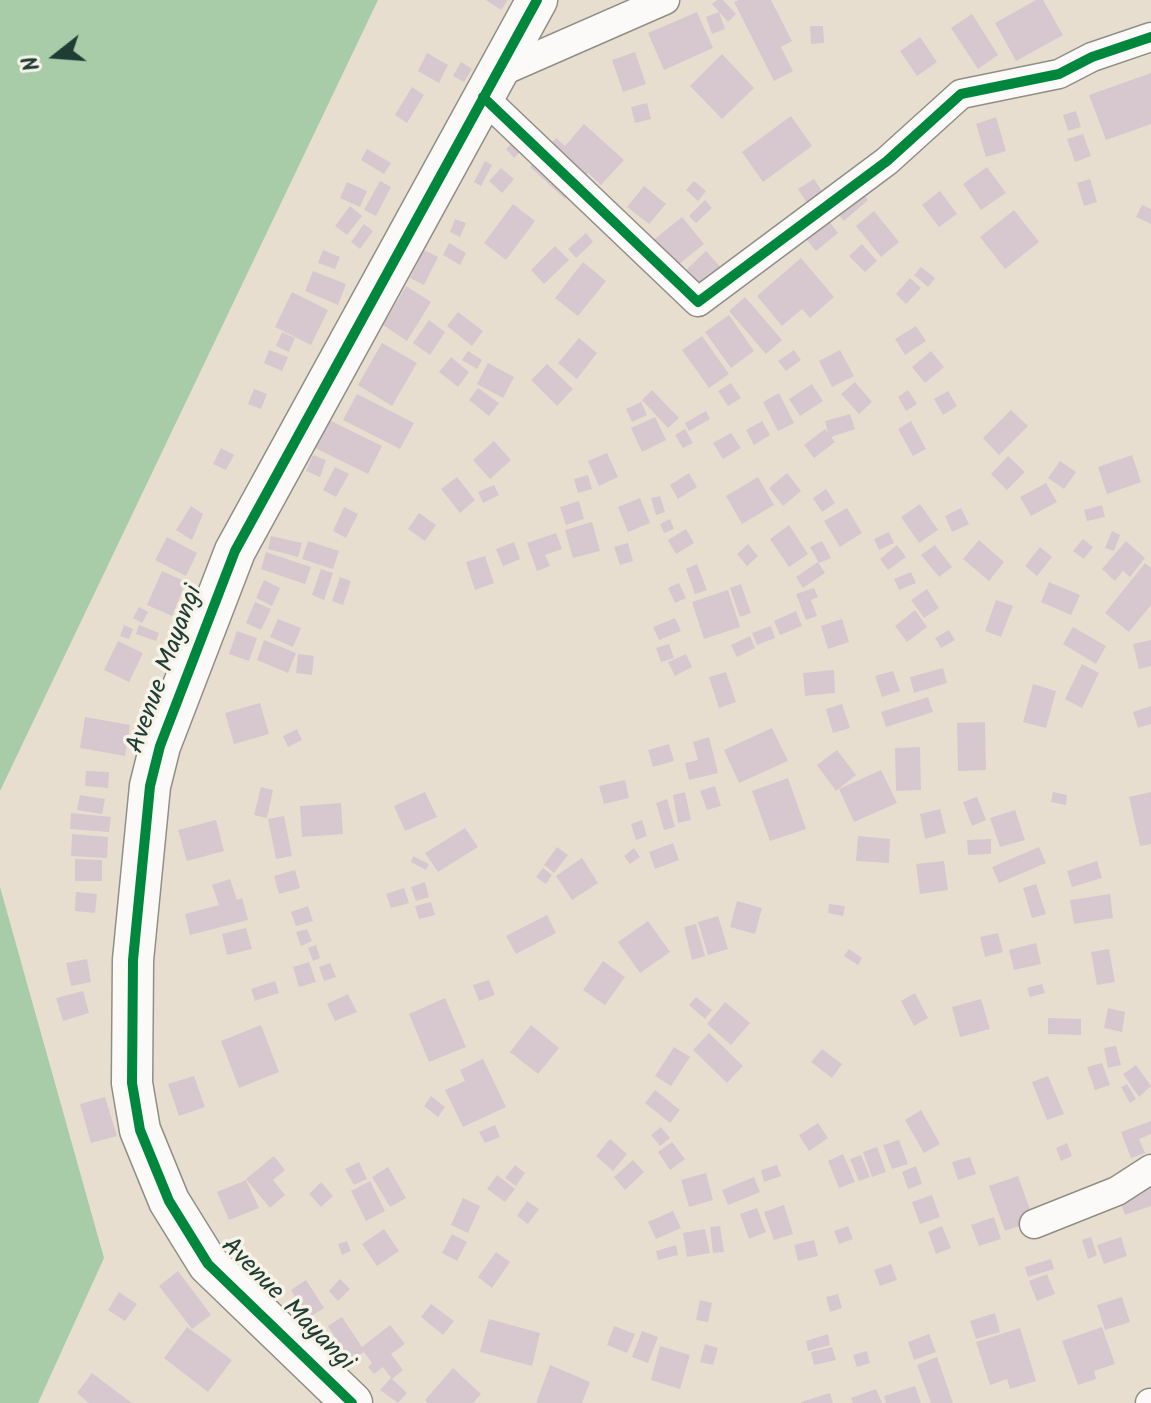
<!DOCTYPE html>
<html>
<head>
<meta charset="utf-8">
<style>
  body { margin:0 }
  #map { position:relative; width:1151px; height:1403px; overflow:hidden; background:#e8ded0; font-family:Kalam,sans-serif }
  canvas { display:block }
  .north { position:absolute; left:16px; top:16px; width:80px; height:80px; -webkit-text-stroke:6px #f7f3e8; paint-order:stroke; rotate:253deg; font-size:22px; font-weight:700; line-height:32px; text-align:center; color:#1f3d34 }
  .north::after { content:''; display:block; margin:auto; width:28px; height:36px; background:#1f3d34; clip-path:polygon(50% 0,100% 100%,50% 72%,0 100%) }
</style>
</head>
<body>
<div id="map">
<canvas width="1151" height="1403"></canvas>
<div class="north">N</div>
</div>
<script>
const c = document.querySelector('canvas').getContext('2d');
c.lineJoin = 'round';
function fill(path, color) { c.fillStyle = color; c.fill(path, 'evenodd'); }
function stroke(path, color, width, dash) { c.strokeStyle = color; c.lineWidth = width; c.lineCap = dash ? 'butt' : 'round'; c.setLineDash(dash || []); c.stroke(path); }
function label(font, color, halo, rows, align = 'center') {
  c.font = font + ' Kalam,sans-serif'; c.lineWidth = 7; c.setLineDash([]); c.textBaseline = 'middle'; c.strokeStyle = halo; c.fillStyle = color; for (const [text, x, y, turn = 0] of rows) {
    c.save(); c.translate(x, y); c.rotate((+turn || 0) * Math.PI / 180); c.textAlign = isNaN(turn) ? turn : align; if (halo) c.strokeText(text, 0, 0); c.fillText(text, 0, 0); c.restore();
  }
}
fill(new Path2D(`
  M0,0H378L0,791Z
  M0,887L104,1258L38,1403H0Z`), '#a8cca7');
fill(new Path2D(`
  M486,0H508L501,10Z
  M717,0H723L736,14L728,22L712,4Z
  M739,0H771L792,41L781,47L793,71L774,81L734,2Z
  M1036,0H1043L1063,35L1016,61L995,23Z
  M697,12L713,48L664,70L648,33Z
  M719,12L725,29L712,34L706,17Z
  M972,14L998,55L978,69L951,28Z
  M810,26H823L824,43L811,44Z
  M920,37L937,62L917,76L900,51Z
  M635,52L646,84L623,92L612,60Z
  M427,53L448,65L439,83L418,71Z
  M722,54L754,88L722,119L690,86Z
  M461,62L472,69L464,82L453,76Z
  M1151,73V124L1106,140L1089,95Z
  M412,87L424,95L407,123L395,115Z
  M647,103L651,119L635,123L631,107Z
  M1076,111L1081,127L1068,131L1063,115Z
  M791,116L812,146L763,182L742,152Z
  M996,117L1006,151L986,157L976,124Z
  M584,124L624,160L601,185L588,173L565,199L530,167L556,138L565,146Z
  M1083,134L1091,156L1075,162L1067,139Z
  M513,142L521,151L514,158L506,149Z
  M367,149L391,163L384,174L361,160Z
  M485,161L492,165L481,186L474,182Z
  M987,167L1006,193L981,210L963,184Z
  M501,168L514,179L502,193L489,181Z
  M814,179L823,193L807,203L798,189Z
  M1090,179L1097,202L1084,206L1077,183Z
  M380,181L391,187L376,216L364,210Z
  M694,181L706,191L698,201L686,190Z
  M347,182L367,191L360,207L340,198Z
  M644,186L666,204L649,224L627,207Z
  M861,191L868,200L844,221L836,212Z
  M940,191L957,214L939,227L922,205Z
  M705,200L712,208L696,223L689,216Z
  M513,204L535,221L506,260L484,243Z
  M1142,205L1151,209V224L1136,217Z
  M350,206L362,216L347,235L335,226Z
  M1014,210L1039,242L1005,269L980,237Z
  M874,211L899,242L881,257L856,226Z
  M682,217L704,244L673,269L651,242Z
  M455,219L466,223L460,237L450,232Z
  M829,221L838,233L816,251L806,239Z
  M364,224L373,231L360,249L351,242Z
  M586,233L593,242L576,258L568,249Z
  M449,243L466,253L460,265L443,255Z
  M862,244L877,261L865,272L849,256Z
  M555,246L569,260L544,284L531,270Z
  M323,250L340,257L335,269L318,263Z
  M424,250L438,257L424,285L410,278Z
  M706,251L725,272L703,294L683,273Z
  M801,258L834,297L810,318L802,309L782,326L757,296Z
  M583,262L606,281L578,316L555,298Z
  M921,267L935,278L928,287L914,275Z
  M313,271L346,284L338,305L305,291Z
  M910,278L921,288L906,304L896,294Z
  M406,286L431,302L407,341L383,325Z
  M292,292L328,310L311,345L275,327Z
  M745,297L782,340L766,354L729,311Z
  M458,312L483,331L472,346L447,326Z
  M729,315L754,351L731,368L705,332Z
  M429,320L445,332L430,355L413,343Z
  M916,326L926,341L905,355L895,339Z
  M282,332L295,338L289,352L276,346Z
  M702,336L729,374L709,388L682,350Z
  M579,338L597,353L577,379L558,363Z
  M382,343L417,363L392,406L358,385Z
  M269,350L288,357L282,371L264,363Z
  M794,350L801,360L786,371L778,361Z
  M840,350L854,376L832,387L819,361Z
  M468,351L482,360L477,369L462,360Z
  M931,351L944,367L925,383L912,367Z
  M451,357L469,372L458,387L439,372Z
  M488,363L514,377L503,398L477,384Z
  M547,364L573,389L557,406L531,380Z
  M855,382L872,402L859,414L841,394Z
  M731,383L741,398L728,406L718,391Z
  M812,384L823,401L800,416L789,399Z
  M478,388L499,403L489,416L469,400Z
  M254,389L267,394L261,409L248,404Z
  M652,390L679,418L668,428L642,400Z
  M908,390L917,404L906,411L898,397Z
  M948,391L957,406L943,415L934,399Z
  M779,393L794,423L778,431L763,402Z
  M357,394L414,423L400,449L343,420Z
  M641,402L647,415L632,422L626,409Z
  M1011,410L1028,426L999,455L983,438Z
  M706,411L710,419L689,431L685,423Z
  M850,414L855,429L831,437L835,442L814,458L804,445L825,429L828,433L825,421Z
  M321,416L382,446L368,474L307,444Z
  M655,417L666,440L642,452L631,428Z
  M762,421L770,435L754,445L746,430Z
  M911,421L926,449L913,456L898,429Z
  M685,429L693,443L683,448L675,435Z
  M731,433L741,448L723,459L713,443Z
  M494,441L511,460L490,479L473,460Z
  M221,448L234,455L226,470L213,464Z
  M607,453L618,477L599,486L588,461Z
  M313,455L326,460L320,477L306,471Z
  M1132,455L1141,482L1107,494L1098,467Z
  M1008,456L1025,472L1007,490L991,474Z
  M1060,461L1076,472L1064,489L1048,478Z
  M335,467L349,474L336,497L323,490Z
  M689,473L697,487L678,499L670,485Z
  M787,473L801,491L783,506L769,488Z
  M588,475L592,489L578,493L574,479Z
  M457,477L475,500L460,513L441,489Z
  M758,477L774,505L742,524L726,496Z
  M1046,483L1057,502L1031,516L1020,497Z
  M494,485L499,495L483,503L478,492Z
  M826,489L835,503L822,512L813,498Z
  M660,496L665,512L656,515L651,498Z
  M640,498L650,523L628,532L618,507Z
  M579,501L584,519L566,525L560,507Z
  M920,504L938,530L919,543L901,517Z
  M1102,505L1105,517L1087,521L1084,510Z
  M191,506L203,514L192,540L176,530Z
  M344,507L358,514L346,538L333,531Z
  M847,508L862,533L840,547L824,521Z
  M961,508L969,524L952,532L945,516Z
  M419,513L436,525L425,541L408,529Z
  M670,519L674,529L664,533L660,524Z
  M592,522L600,551L573,558L565,530Z
  M789,525L808,554L789,567L770,539Z
  M686,529L694,543L676,554L668,540Z
  M1112,531L1120,535L1114,551L1105,548Z
  M889,532L894,543L879,550L874,539Z
  M556,533L562,549L545,555L550,566L537,571L527,543Z
  M271,536L302,543L298,557L268,549Z
  M167,537L197,553L186,576L155,560Z
  M1083,539L1093,547L1084,559L1073,551Z
  M979,540L1004,562L989,581L963,559Z
  M308,541L339,551L333,569L302,559Z
  M822,541L831,558L819,563L810,547Z
  M1126,541L1145,558L1130,577L1123,571L1115,581L1102,569Z
  M514,542L520,559L503,566L496,549Z
  M628,543L633,561L620,565L614,547Z
  M748,544L758,556L747,566L737,554Z
  M897,545L906,557L888,570L880,559Z
  M935,545L952,567L939,577L921,555Z
  M1040,547L1052,557L1037,576L1025,566Z
  M266,552L311,567L305,584L261,569Z
  M485,556L494,583L475,590L466,562Z
  M818,562L825,573L803,588L796,577Z
  M1145,563L1151,568V605L1129,632L1105,613Z
  M697,564L707,590L695,594L686,569Z
  M321,569L333,573L324,600L312,595Z
  M162,571L186,582L172,616L147,605Z
  M911,572L916,583L899,590L894,579Z
  M340,577L351,581L343,605L332,601Z
  M264,580L280,588L272,606L256,598Z
  M1049,582L1080,595L1071,615L1041,602Z
  M679,583L686,598L675,603L668,588Z
  M741,584L751,613L740,617L730,588Z
  M814,588L818,597L811,600L817,616L806,620L796,594Z
  M927,589L939,608L924,618L911,600Z
  M728,590L740,627L704,639L692,602Z
  M996,600L1013,606L1001,637L985,631Z
  M255,602L271,609L261,630L246,623Z
  M139,607L148,612L142,623L133,618Z
  M915,610L927,627L907,642L895,626Z
  M796,611L802,626L780,635L774,621Z
  M675,618L681,631L659,640L653,627Z
  M278,619L301,628L293,647L270,637Z
  M842,619L849,642L828,649L821,626Z
  M124,625L133,629L129,639L120,636Z
  M139,625L159,633L156,641L136,634Z
  M771,626L775,638L757,645L752,633Z
  M1073,627L1106,646L1096,664L1063,644Z
  M949,630L955,640L941,648L935,638Z
  M237,631L257,638L249,661L229,654Z
  M750,636L755,648L737,657L731,645Z
  M264,640L296,653L288,673L257,660Z
  M1151,640V666L1139,669L1133,644Z
  M118,641L143,653L129,682L104,670Z
  M669,644L674,658L661,662L656,648Z
  M298,654L314,656L312,675L296,673Z
  M686,654L692,667L675,676L668,662Z
  M1082,664L1099,673L1082,708L1065,699Z
  M943,668L947,683L914,693L910,677Z
  M834,670L835,693L805,696L803,673Z
  M893,671L900,691L882,697L875,676Z
  M726,672L736,702L719,708L709,677Z
  M1033,684L1056,691L1046,728L1023,722Z
  M928,697L933,712L886,727L881,712Z
  M260,703L269,734L234,744L225,713Z
  M842,704L850,728L833,733L826,709Z
  M1151,706V724L1138,728L1133,712Z
  M85,717L130,725L125,756L80,748Z
  M985,722L986,770L958,771L957,723Z
  M772,728L788,761L739,783L724,750Z
  M297,729L302,740L288,747L283,736Z
  M709,737L718,773L689,780L685,763L698,760L693,742Z
  M669,744L674,761L653,767L648,750Z
  M920,747L921,790L896,791L895,748Z
  M837,750L856,775L836,791L817,765Z
  M881,770L897,803L854,822L839,789Z
  M86,771L109,772L108,788L85,786Z
  M788,778L806,829L770,841L752,791Z
  M625,780L629,798L604,804L599,786Z
  M715,786L721,806L707,810L700,791Z
  M261,787L273,790L267,818L254,815Z
  M425,792L437,817L405,831L394,806Z
  M685,792L691,820L678,823L673,795Z
  M1053,792L1067,795L1066,805L1051,802Z
  M1151,792V844L1140,846L1129,797Z
  M80,795L105,799L102,814L77,810Z
  M977,797L986,820L972,826L963,802Z
  M667,799L675,827L664,830L656,803Z
  M341,803L343,834L302,837L300,806Z
  M940,809L946,833L925,839L920,814Z
  M1015,810L1025,840L1000,847L990,818Z
  M71,813L111,817L109,832L70,829Z
  M284,816L292,856L276,859L268,819Z
  M216,820L224,851L187,861L178,830Z
  M642,820L647,836L636,840L631,824Z
  M465,828L478,847L438,872L425,853Z
  M72,834L108,837L107,858L71,856Z
  M858,836L890,839L889,863L856,861Z
  M991,839V854L968,855L967,840Z
  M673,843L679,860L655,869L649,852Z
  M557,847L568,855L554,873L544,865Z
  M1039,847L1046,863L999,883L992,867Z
  M634,848L640,857L630,864L624,856Z
  M413,856L429,864L426,870L411,862Z
  M582,858L598,883L572,900L556,876Z
  M75,859L102,860V881H75Z
  M944,861L948,890L920,894L916,864Z
  M1097,861L1102,878L1072,887L1067,871Z
  M543,868L552,875L546,884L536,877Z
  M295,870L300,888L279,894L274,876Z
  M230,879L237,900L242,898L248,920L190,935L185,914L219,905L212,885Z
  M425,882L429,897L416,901L411,887Z
  M1036,884L1046,914L1032,918L1023,888Z
  M404,888L409,903L391,908L386,894Z
  M76,892L97,894L95,913L75,911Z
  M1110,894L1113,918L1074,924L1070,900Z
  M737,901L762,908L755,934L730,927Z
  M431,902L435,915L419,919L415,906Z
  M829,904L845,906L843,916L828,913Z
  M308,906L313,921L296,926L291,912Z
  M547,915L556,933L516,954L506,936Z
  M718,916L728,949L708,955L698,922Z
  M648,921L670,952L640,973L618,942Z
  M696,924L705,956L692,960L684,927Z
  M246,928L252,949L227,955L222,934Z
  M307,929L312,941L301,946L296,932Z
  M998,933L1003,952L985,957L980,937Z
  M1036,943L1041,964L1014,970L1009,950Z
  M316,945L320,958L313,961L308,948Z
  M849,949L862,958L858,965L844,956Z
  M1109,949L1115,982L1097,985L1091,952Z
  M87,959L91,982L71,986L66,963Z
  M603,961L625,977L605,1005L583,990Z
  M309,962L316,982L299,987L293,967Z
  M330,963L336,977L324,981L319,967Z
  M489,980L495,995L479,1001L473,985Z
  M275,981L279,993L255,1001L251,989Z
  M1042,984L1045,993L1030,997L1027,988Z
  M83,991L89,1013L63,1021L56,998Z
  M915,993L928,1018L914,1026L901,1001Z
  M348,994L357,1012L335,1021L327,1004Z
  M696,997L712,1010L705,1019L689,1005Z
  M445,998L466,1047L429,1062L409,1014Z
  M981,999L990,1029L960,1037L952,1007Z
  M725,1002L750,1023L731,1045L707,1024Z
  M1108,1008L1125,1012L1122,1032L1104,1028Z
  M1048,1018L1081,1019V1035L1048,1034Z
  M261,1025L279,1072L239,1088L221,1041Z
  M531,1025L559,1048L538,1074L510,1052Z
  M709,1033L743,1066L727,1083L693,1050Z
  M1116,1046L1121,1065L1108,1068L1104,1048Z
  M674,1047L690,1057L671,1086L655,1076Z
  M822,1049L842,1064L832,1078L811,1062Z
  M483,1059L506,1107L463,1127L445,1090L465,1081L460,1070Z
  M1102,1063L1110,1085L1095,1090L1087,1067Z
  M1136,1065L1151,1086L1139,1097L1123,1074Z
  M194,1076L205,1107L179,1116L168,1084Z
  M1048,1076L1064,1114L1047,1120L1032,1082Z
  M1127,1084L1136,1099L1130,1103L1121,1087Z
  M655,1090L680,1110L670,1123L645,1103Z
  M431,1096L445,1107L438,1117L424,1106Z
  M105,1097L117,1136L91,1143L80,1104Z
  M921,1110L940,1144L924,1153L905,1120Z
  M1151,1121V1134L1139,1139L1145,1153L1131,1158L1121,1132Z
  M818,1123L828,1138L809,1151L799,1135Z
  M495,1125L500,1137L485,1143L479,1132Z
  M661,1127L670,1138L660,1146L651,1135Z
  M610,1139L627,1154L613,1171L596,1156Z
  M899,1140L908,1164L892,1169L883,1145Z
  M672,1142L685,1159L670,1170L658,1152Z
  M1067,1143L1072,1156L1061,1161L1056,1148Z
  M877,1147L886,1172L872,1177L863,1152Z
  M843,1154L855,1182L839,1188L828,1161Z
  M861,1155L870,1177L859,1181L850,1159Z
  M274,1156L285,1170L273,1180L285,1195L270,1208L246,1179Z
  M970,1157L976,1174L958,1180L952,1162Z
  M633,1160L644,1172L625,1190L614,1177Z
  M359,1162L367,1179L354,1185L345,1169Z
  M515,1165L525,1173L516,1186L505,1178Z
  M777,1165L781,1176L764,1182L761,1170Z
  M916,1166L922,1184L908,1189L902,1172Z
  M388,1167L406,1198L390,1207L372,1177Z
  M706,1173L713,1200L689,1207L681,1180Z
  M497,1175L515,1189L505,1202L487,1189Z
  M1018,1176L1034,1221L1005,1231L989,1186Z
  M754,1177L760,1192L728,1205L722,1190Z
  M246,1180L259,1208L229,1220L217,1192Z
  M370,1181L385,1211L366,1221L351,1191Z
  M321,1182L333,1196L321,1207L309,1194Z
  M1151,1184V1206L1125,1215L1118,1196Z
  M932,1195L940,1217L920,1224L912,1202Z
  M463,1198L480,1206L468,1233L451,1225Z
  M527,1201L539,1209L528,1224L517,1216Z
  M784,1205L793,1234L774,1240L764,1212Z
  M757,1208L766,1232L749,1239L740,1214Z
  M673,1211L681,1228L656,1239L648,1222Z
  M994,1217L1001,1239L979,1246L971,1225Z
  M720,1226L724,1252L713,1253L710,1227Z
  M848,1226L853,1239L839,1244L834,1231Z
  M942,1226L951,1248L936,1254L928,1232Z
  M384,1229L399,1251L377,1266L362,1244Z
  M705,1229L710,1253L687,1257L683,1233Z
  M452,1234L467,1242L457,1261L442,1253Z
  M1091,1237L1097,1255L1088,1259L1082,1240Z
  M1121,1237L1127,1256L1104,1264L1097,1245Z
  M814,1240L818,1256L798,1261L794,1245Z
  M347,1241L351,1251L342,1255L338,1244Z
  M676,1245L678,1255L658,1260L656,1251Z
  M496,1252L510,1262L492,1288L478,1277Z
  M1051,1259L1054,1269L1028,1277L1025,1267Z
  M891,1264L897,1280L880,1286L874,1270Z
  M178,1271L211,1315L192,1329L159,1286Z
  M1047,1274L1055,1294L1037,1301L1029,1281Z
  M340,1279L350,1289L338,1301L329,1291Z
  M306,1280L324,1308L308,1318L291,1290Z
  M119,1292L137,1304L125,1321L108,1310Z
  M838,1294L842,1308L830,1312L826,1297Z
  M1122,1297L1130,1322L1105,1330L1097,1305Z
  M700,1300L712,1303L708,1322L696,1320Z
  M431,1304L454,1321L443,1335L421,1317Z
  M995,1313L1000,1332L976,1339L970,1321Z
  M342,1317L362,1347L390,1325L405,1344L391,1354L403,1370L392,1379L383,1367L374,1374L368,1367L372,1363L364,1352L350,1361L328,1326Z
  M489,1319L540,1333L532,1366L480,1352Z
  M614,1326L635,1334L627,1353L607,1345Z
  M187,1327L232,1360L208,1392L164,1358Z
  M1102,1327L1115,1364L1094,1371L1096,1379L1078,1385L1062,1341Z
  M1020,1328L1036,1381L1010,1389L1007,1379L990,1385L976,1342Z
  M642,1331L658,1337L648,1363L632,1357Z
  M828,1334L830,1345L808,1351L806,1341Z
  M929,1334L936,1352L914,1360L908,1342Z
  M705,1344L718,1348L713,1365L700,1362Z
  M660,1346L690,1355L680,1389L651,1380Z
  M832,1347L836,1360L814,1365L811,1352Z
  M867,1351L870,1363L857,1367L853,1355Z
  M937,1357L953,1403H931L917,1365Z
  M550,1365L590,1382L582,1403H536Z
  M453,1368L481,1394L473,1403H428L425,1400Z
  M92,1373L132,1403H89L77,1393Z
  M391,1378L407,1393L398,1403L380,1390Z
  M915,1386L921,1403H886L884,1396Z
  M876,1389L882,1403H853L851,1398Z
  M830,1393L833,1403H801V1402Z`), '#d6c8ce');
const street = new Path2D(`
  M496,74L665,0
  M483,97L698,302L887,161L961,94L1059,74L1092,57L1151,37
  M1034,1224L1117,1191L1151,1169
  M1150,1403H1151`);
const secondary = new Path2D(`
  M352,1403L208,1264L169,1201L140,1130L132,1083L133,960L150,786L160,746L235,551L537,0`);
stroke(street, '#8f8f86', 31);
stroke(secondary, '#8f8f86', 43);
stroke(street, '#fcfaf8', 28);
stroke(secondary, '#fcfaf8', 40);
stroke(new Path2D(`
  M483,97L698,302L887,161L961,94L1059,74L1092,57L1151,37
  M352,1403L208,1264L169,1201L140,1130L132,1083L133,960L150,786L160,746L235,551L537,0`), '#00873e', 10);
label('26px', '#1f3d34', '#f7f3e8', [
  ["Avenue Mayangi",167,670,-70],
  ["Avenue Mayangi",286,1306,45]
]);
</script>
</body>
</html>
